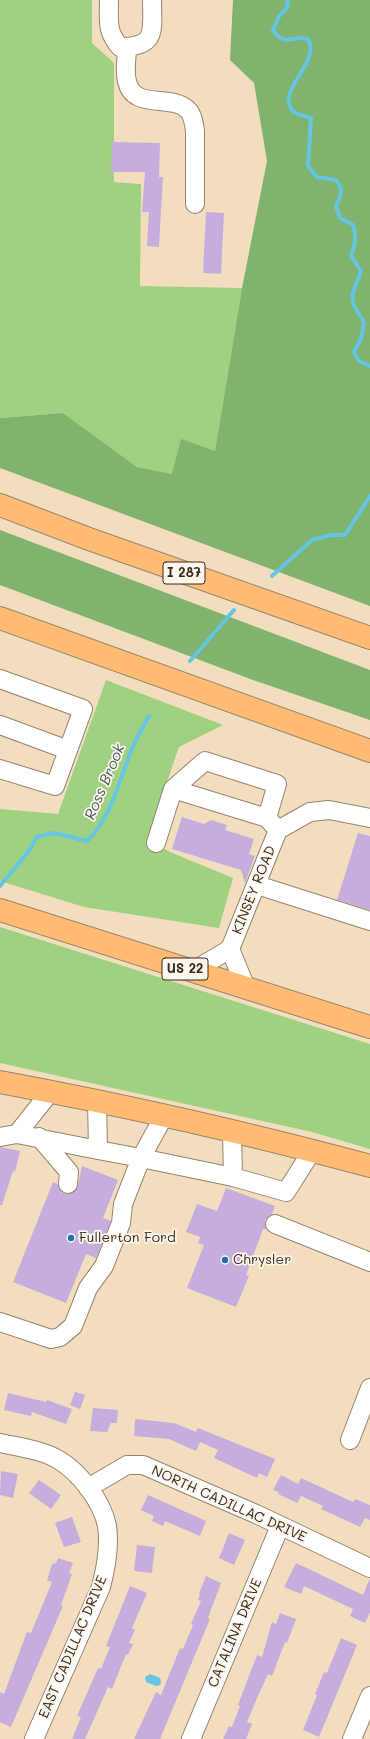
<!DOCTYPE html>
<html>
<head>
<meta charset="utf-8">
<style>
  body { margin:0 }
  canvas { display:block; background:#f2debf }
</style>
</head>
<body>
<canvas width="370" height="1739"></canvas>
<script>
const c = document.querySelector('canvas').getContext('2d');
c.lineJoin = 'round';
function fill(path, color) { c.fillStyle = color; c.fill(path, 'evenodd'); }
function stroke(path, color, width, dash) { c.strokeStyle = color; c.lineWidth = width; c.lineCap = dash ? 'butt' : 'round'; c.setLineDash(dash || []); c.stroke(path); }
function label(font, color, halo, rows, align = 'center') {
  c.font = font + ' Mali,sans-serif'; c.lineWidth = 3.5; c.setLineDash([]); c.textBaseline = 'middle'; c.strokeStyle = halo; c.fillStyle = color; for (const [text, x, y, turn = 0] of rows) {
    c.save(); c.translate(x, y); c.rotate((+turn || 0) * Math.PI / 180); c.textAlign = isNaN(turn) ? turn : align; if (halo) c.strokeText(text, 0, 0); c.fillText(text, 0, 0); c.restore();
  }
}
fill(new Path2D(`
  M0,0H92V43L114,63V182L141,184L140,286L242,288L215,451L172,474L137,467L63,413L0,418Z
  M106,680L223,725L179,747L147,839L170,852L233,878L219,928L84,907L0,881V809L58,814Z
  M0,927L370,1044V1149L312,1132L0,1063Z`), '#9fd180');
fill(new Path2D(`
  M233,0H370V606L0,468V418L63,413L137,467L172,474L181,439L215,451L242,288L267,161L254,83L230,60Z
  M0,530L370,670V720L253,680L0,585Z`), '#7fb36e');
fill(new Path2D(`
  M150,1674L160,1678L161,1682L160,1685L156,1686L146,1682L145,1677Z`), '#65c5e3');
stroke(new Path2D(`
  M287,0L288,7L279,16L273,30C286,49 293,34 308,39C322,62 274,92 293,111C297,115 306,116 311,118L308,166L317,177L336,180C344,189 341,197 336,206L340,218L353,225C357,237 355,245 351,256L361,271C359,280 350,293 353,302C354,309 361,316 364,322L361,339L354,352L359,361L370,366
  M272,576L312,540L331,535H345L370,496
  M190,661L234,610
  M0,886L28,852L37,837L54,833L87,841C113,816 120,776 134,744C139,734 144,725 149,716`), '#65c5e3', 4);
fill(new Path2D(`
  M112,142L160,143L159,177H163L159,247L147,246L149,212H142L145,172H111Z
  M206,212L224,213L221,274L203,273Z
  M182,817L204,824L211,820L227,825L225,830L254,839L249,854L255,856L245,883L241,870L172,849Z
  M358,833L370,836V910L337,900Z
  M0,1147L20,1151L15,1172L13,1171L2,1205H0Z
  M82,1166L118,1180L103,1218L111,1221L96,1258L86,1254L66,1303L13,1282L53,1182L58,1184L62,1193L68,1194L73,1193L78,1185Z
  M226,1188L275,1206L272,1214L265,1220L266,1229H263L246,1275L249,1276L236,1307L187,1288L204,1245L198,1243L200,1237L186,1232L197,1204L217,1211Z
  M75,1392L85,1395L80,1409L70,1405Z
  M8,1393L46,1402L47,1400L72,1409L66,1424L32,1412L31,1416L4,1410Z
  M93,1408L118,1410L117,1423H111L107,1432L90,1431Z
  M135,1419L174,1423L196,1432L198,1428L275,1459L267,1477L259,1473L257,1478L214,1458L218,1450L200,1442L196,1451L169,1439L134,1436Z
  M1,1471L18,1474L13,1498L0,1495Z
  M281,1475L298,1484L301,1478L353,1502L355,1499L370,1505V1520L365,1518L360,1527L321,1509L323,1506L301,1496L297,1503L278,1494L279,1492L273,1490Z
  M39,1480L61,1495L51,1509L29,1493Z
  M148,1495L206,1521L200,1536L165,1521L163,1526L152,1521L154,1516L141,1510Z
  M72,1517L81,1542L64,1547L55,1523Z
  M229,1533L245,1540L234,1565L219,1558Z
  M137,1545L155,1547L152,1573L134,1571Z
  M58,1558L73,1563L69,1573L72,1574L61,1605L63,1606L11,1727L0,1722V1692L4,1694L27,1632L31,1633L52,1582L47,1580L52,1564L56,1563Z
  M296,1563L363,1595L370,1578V1612L365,1623L350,1616L353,1609L304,1586L301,1594L284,1587Z
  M206,1576L221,1583L208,1618L210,1619L160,1739H134L156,1692L161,1695L180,1648L183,1649L193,1625L191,1624L201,1601L198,1600L200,1594H199Z
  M130,1586L147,1593L132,1628L135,1630L129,1643L133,1644L128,1655L126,1654L112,1689L108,1687L85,1739H72L81,1717L77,1716L98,1668L101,1669L110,1647L106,1646Z
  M280,1613L296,1619L287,1643L285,1642L272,1676L268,1674L257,1698L247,1722L252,1724L246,1739H223L229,1726L232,1727L240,1706L238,1705L257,1655L262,1657L272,1622L276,1624Z
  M341,1638L357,1645L319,1737L303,1730L317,1695L315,1694L324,1672L327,1673Z`), '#c5adde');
const minor = new Path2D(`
  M109,0C109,20 106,31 120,47C158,47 152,30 152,0
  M127,47C127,58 124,71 127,81C133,111 171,93 188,110C193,115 194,124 195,131V204
  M0,679L83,709L55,786L0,769
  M0,725L68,750
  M173,789L267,818
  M278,830L310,812L329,810L370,818
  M156,843L173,789L205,761L277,784L267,818L278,830
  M257,885L370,921
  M230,949L278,830
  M230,949L246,988
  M193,971L230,949
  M97,1101L98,1150L141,1158L164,1116
  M232,1131L233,1177L286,1192L312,1151
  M17,1134L98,1150
  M0,1137L17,1134L51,1091
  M39,1137L69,1172L68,1184
  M275,1224L370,1262
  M0,1322L51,1339L60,1337L73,1326L88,1288L104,1266L121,1223L123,1204L141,1158L233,1177
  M350,1440L370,1388
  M0,1443C19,1447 42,1450 59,1460C80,1473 102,1501 107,1526C110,1546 106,1568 101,1587L34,1739
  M88,1488L127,1465H143L256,1514L370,1568
  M191,1739L280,1526
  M352,1739L370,1696`);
const highway = new Path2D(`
  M0,505L89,539L370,638
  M0,618L370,751
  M0,910L370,1027
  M0,1082C124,1105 248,1133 370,1166`);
stroke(minor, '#96846e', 20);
stroke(highway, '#96846e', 24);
stroke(minor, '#fff', 18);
stroke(highway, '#febb71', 22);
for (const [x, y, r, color] of [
  [71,1238,4,"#1f6fb2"],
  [225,1260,4,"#1f6fb2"]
]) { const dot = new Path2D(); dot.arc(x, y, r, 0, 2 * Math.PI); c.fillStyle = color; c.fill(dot); stroke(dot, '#fbf7ec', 1.5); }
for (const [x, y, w] of [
  [184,573,42],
  [185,969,46]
]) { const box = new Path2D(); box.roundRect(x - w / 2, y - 11, w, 22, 3); c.fillStyle = '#fbf7ec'; c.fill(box); stroke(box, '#3b2a1e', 1); }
label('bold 13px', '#3b2a1e', null, [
  ["I 287",184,573],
  ["US 22",185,969]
]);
label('14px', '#3b2a1e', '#fbf7ec', [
  ["KINSEY ROAD",254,890,-68],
  ["NORTH CADILLAC DRIVE",229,1504,24],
  ["CATALINA DRIVE",235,1633,-67],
  ["EAST CADILLAC DRIVE",73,1647,-67]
]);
label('14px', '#3b2a1e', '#fbf7ec', [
  ["Fullerton Ford",79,1238],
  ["Chrysler",233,1260]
], 'left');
label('italic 15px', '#485859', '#fbf7ec', [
  ["Ross Brook",105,782,-67]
]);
</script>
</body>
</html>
